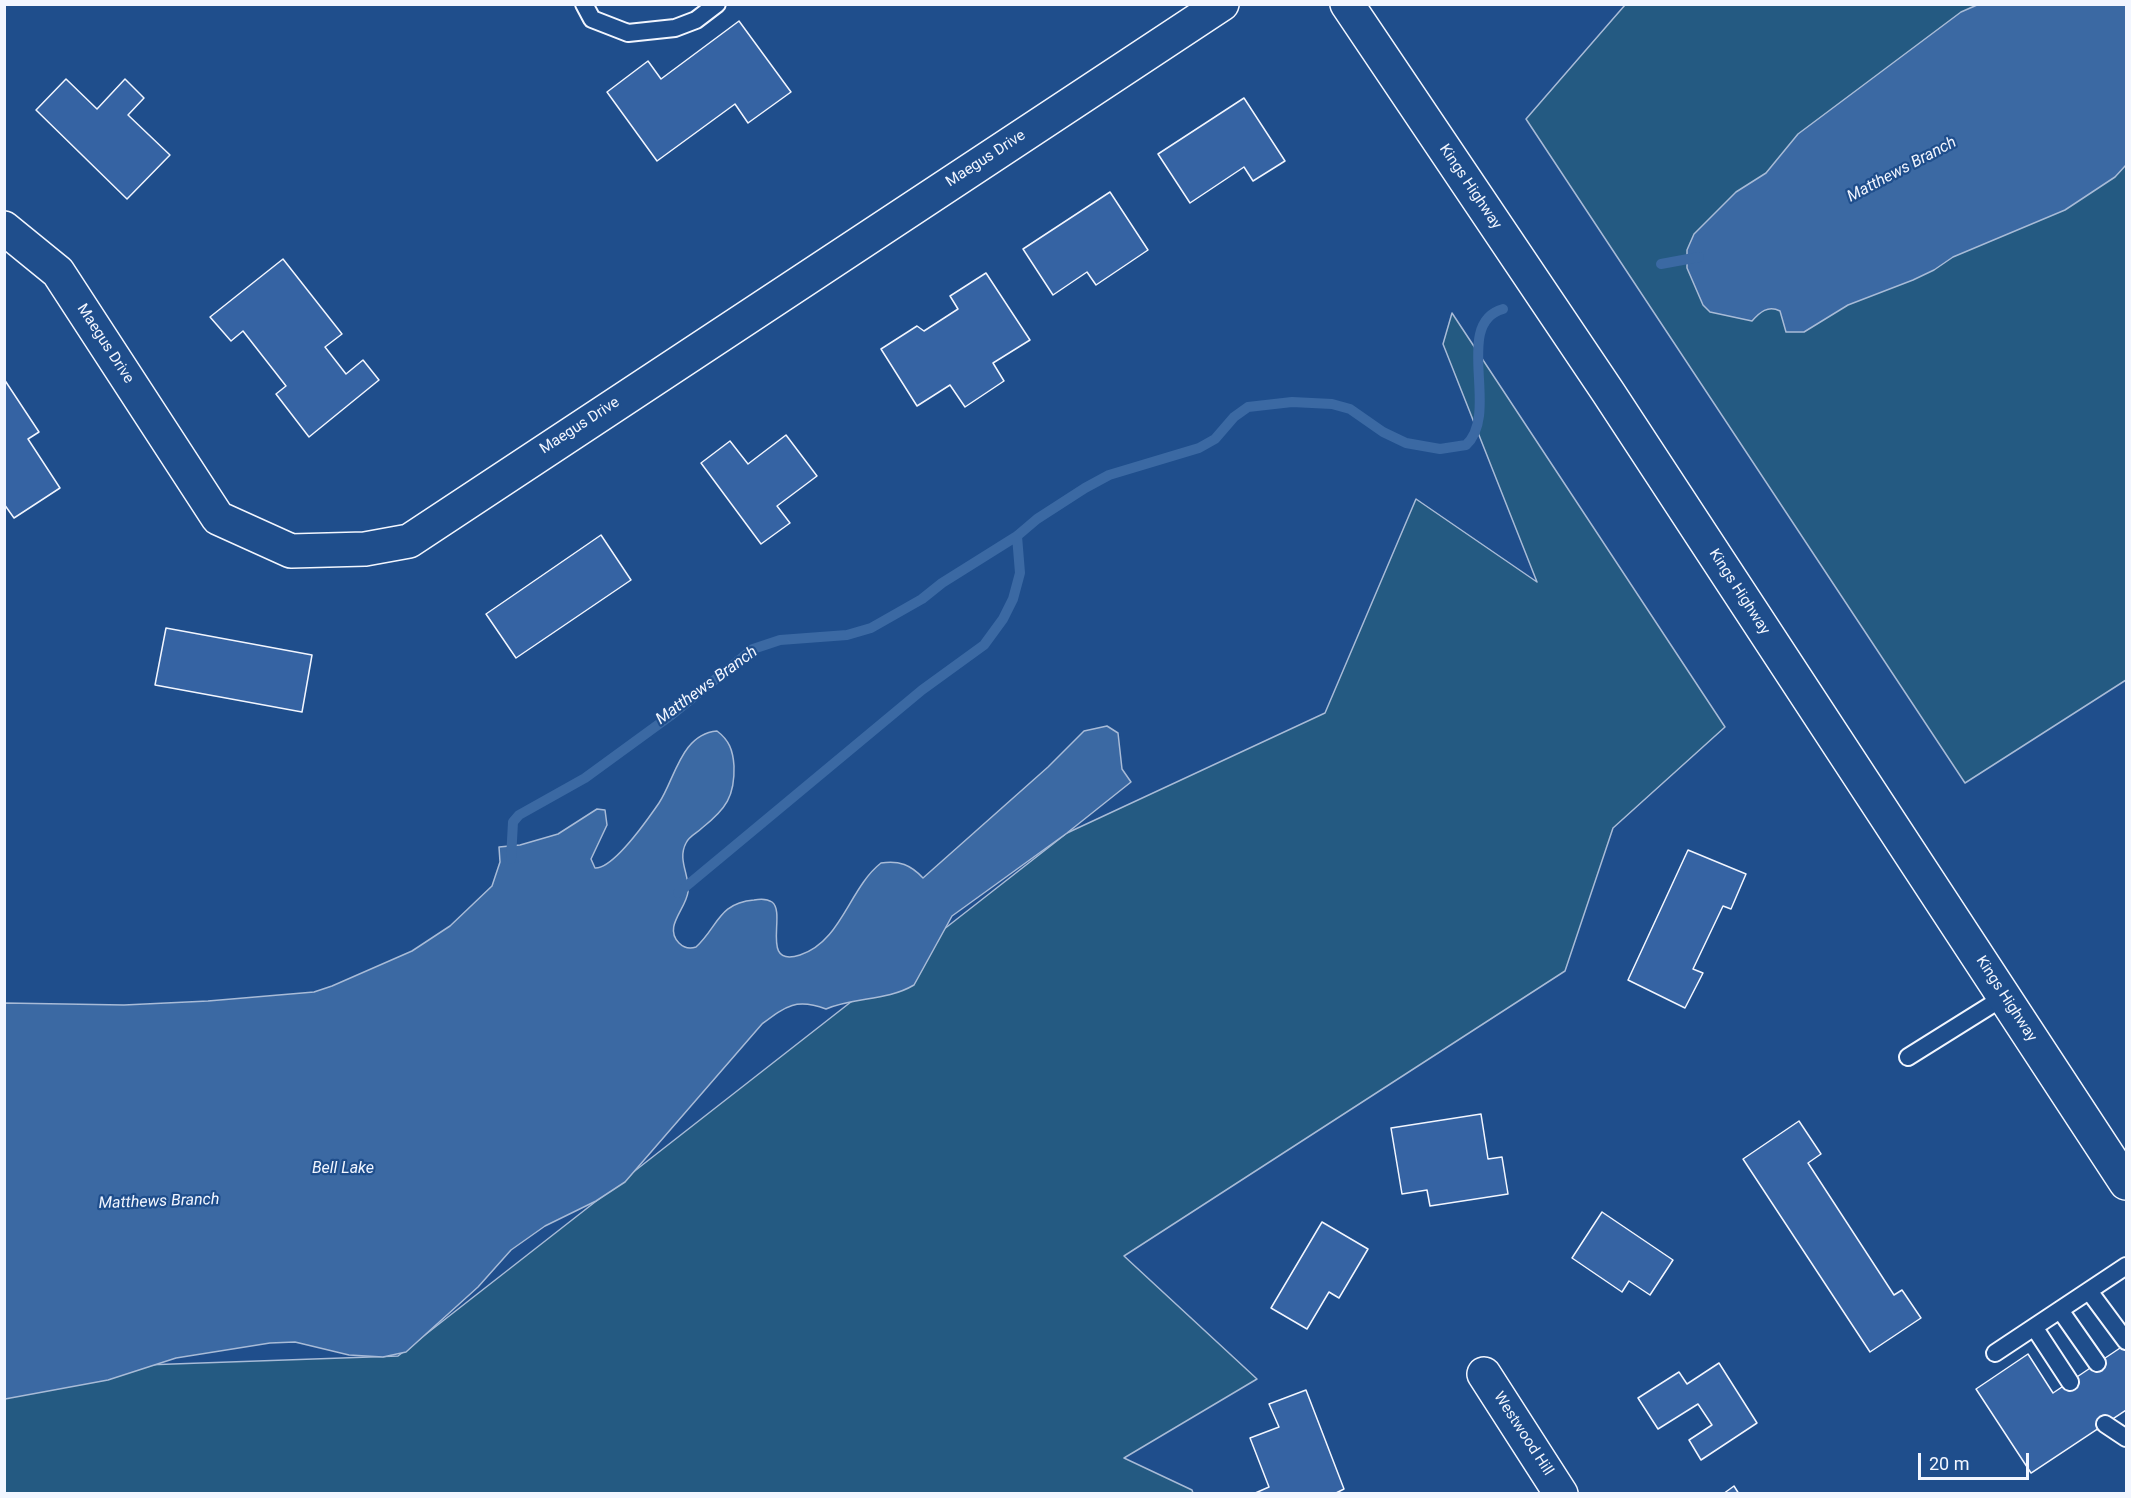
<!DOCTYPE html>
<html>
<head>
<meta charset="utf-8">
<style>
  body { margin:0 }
  #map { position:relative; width:2131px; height:1498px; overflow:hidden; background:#1f4e8c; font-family:Roboto,sans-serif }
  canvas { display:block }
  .frame { position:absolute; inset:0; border:6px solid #f2f6ff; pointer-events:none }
  .scale { position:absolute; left:1918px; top:1453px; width:111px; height:27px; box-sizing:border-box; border:3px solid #f2f6ff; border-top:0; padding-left:8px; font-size:18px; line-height:21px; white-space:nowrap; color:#f2f6ff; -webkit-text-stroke:4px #1f4e8c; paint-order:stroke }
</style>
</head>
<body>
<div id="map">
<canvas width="2131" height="1498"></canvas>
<div class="frame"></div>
<div class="scale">20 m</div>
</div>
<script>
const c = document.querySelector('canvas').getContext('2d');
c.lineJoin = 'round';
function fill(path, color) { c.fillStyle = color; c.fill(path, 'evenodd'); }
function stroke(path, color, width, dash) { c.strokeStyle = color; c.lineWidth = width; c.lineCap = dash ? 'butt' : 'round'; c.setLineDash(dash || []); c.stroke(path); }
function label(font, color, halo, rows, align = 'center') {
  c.font = font + ' Roboto,sans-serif'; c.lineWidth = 4.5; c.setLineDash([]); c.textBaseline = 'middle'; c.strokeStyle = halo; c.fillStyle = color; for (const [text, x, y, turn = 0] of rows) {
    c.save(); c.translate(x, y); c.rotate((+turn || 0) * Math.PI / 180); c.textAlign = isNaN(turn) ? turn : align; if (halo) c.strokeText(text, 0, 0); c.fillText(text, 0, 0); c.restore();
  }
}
const green = new Path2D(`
  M1625,5H2126V680L1965,783L1526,119Z
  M1452,313L1725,727L1613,828L1565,971L1124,1256L1257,1379L1124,1458L1192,1490L1193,1493H5L4,1370L398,1356L1067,833L1325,713L1416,499L1537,582L1443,344Z`);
fill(green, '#245a82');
stroke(green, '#a8bbd7', 1.5);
const water = new Path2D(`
  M1977,5H2126V165L2115,177L2065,210L1953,257L1934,270L1913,280L1848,305L1804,332H1786L1780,311C1768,305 1760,312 1752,321L1710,312L1703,305L1687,268V250L1694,234L1736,192L1766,173L1798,134L1961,12Z
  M1107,726L1118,733L1122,769L1131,782L1067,833L952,916L914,985C887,1001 855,997 826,1009C796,998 786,1006 762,1024L625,1182L596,1201L545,1226L511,1250L478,1287L406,1352L383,1357L349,1355L295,1342L270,1343L176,1358L108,1380L5,1399V1003L124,1005L208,1001L314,992L332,986L412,951L450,926L492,886L500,862L499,847L520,845L558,834L597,809L605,810L607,825L591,859L595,868C613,869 648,819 659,803C675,779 681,734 717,731C729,740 733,750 734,766C735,796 726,809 702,828C697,833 689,836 686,843C677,860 690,875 688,892C686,909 663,927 679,943C684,948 690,949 696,947C718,927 718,903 754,900C759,899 766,898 772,902C787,913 759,968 800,955C842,941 849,888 881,863C899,860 911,865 923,878L1048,767L1084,731Z`);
fill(water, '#3b69a3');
stroke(water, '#a8bbd7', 1.5);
stroke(new Path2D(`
  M1661,264L1699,257
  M511,859L513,822L519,815L585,778L670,716L753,649L780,640L847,635L871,628L922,599L942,583L1017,536L1037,519L1085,488L1109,475L1199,448L1215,439L1234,417L1248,407L1292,402L1332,404L1350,409L1383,432L1406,443L1440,449L1466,445C1501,413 1452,323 1503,309
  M678,893L922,690L984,645L1003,619L1013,599L1020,573L1017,536`), '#3b69a3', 10);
const building = new Path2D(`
  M739,21L791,92L748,123L735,104L657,161L607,92L648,61L661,79Z
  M66,79L97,109L125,79L144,98L128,115L170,155L127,199L36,110Z
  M1244,98L1285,161L1253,181L1244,167L1190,203L1158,154Z
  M1110,192L1148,250L1096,285L1087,272L1053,295L1023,249Z
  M283,259L342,334L325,347L346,374L363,360L379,380L309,437L276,394L286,386L243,331L231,341L210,317Z
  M986,273L1030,340L993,363L1004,381L965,407L950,385L917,406L881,349L917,326L924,331L958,309L950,296Z
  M4,379L39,432L28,439L60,488L14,518L4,504Z
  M786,435L817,476L777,506L790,523L761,544L701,463L730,441L748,464Z
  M601,535L631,580L516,658L486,614Z
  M166,628L312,655L302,712L155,685Z
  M1688,850L1746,874L1731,909L1723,906L1693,969L1703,973L1685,1008L1628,980Z
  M1481,1114L1488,1159L1502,1157L1508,1194L1430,1206L1427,1190L1402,1194L1391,1128Z
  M1799,1121L1821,1154L1808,1163L1894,1295L1902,1290L1921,1318L1870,1352L1743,1159Z
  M1602,1212L1673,1260L1650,1295L1629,1281L1622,1292L1572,1258Z
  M1322,1222L1368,1249L1339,1298L1329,1292L1307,1329L1271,1308Z
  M2126,1344V1410L2031,1473L1976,1389L2028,1354L2053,1393Z
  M1719,1363L1757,1423L1701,1460L1689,1440L1712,1425L1698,1404L1658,1429L1638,1398L1679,1372L1687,1384Z
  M1306,1390L1344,1489L1334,1494H1253L1269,1487L1250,1438L1279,1427L1269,1404Z
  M1734,1486L1739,1494H1723Z`);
fill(building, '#3563a3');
stroke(building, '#f2f6ff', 1.5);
const service = new Path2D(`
  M584,4L592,19L628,33L675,28L696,20L717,4
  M1908,1057L2004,997
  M2089,1291L2126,1341
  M2060,1310L2097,1363
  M2034,1327L2070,1382
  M1995,1353L2126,1266
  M2105,1424L2126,1438`);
const minor = new Path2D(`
  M4,228L58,272L218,518L291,551L365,549L409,541L1222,4
  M1484,1374L1561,1494`);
const primary = new Path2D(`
  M1347,4L1608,392L2126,1183`);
stroke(service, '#f2f6ff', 20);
stroke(minor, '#f2f6ff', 36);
stroke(primary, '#f2f6ff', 36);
stroke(service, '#1f4e8c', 16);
stroke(minor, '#1f4e8c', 33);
stroke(primary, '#1f4e8c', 33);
label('15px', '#f2f6ff', '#1f4e8c', [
  ["Maegus Drive",986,159,-33],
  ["Kings Highway",1470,187,56],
  ["Maegus Drive",105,344,57],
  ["Maegus Drive",580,426,-33],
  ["Kings Highway",1739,592,57],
  ["Kings Highway",2006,999,57],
  ["Westwood Hill",1523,1434,57]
]);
label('italic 16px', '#f2f6ff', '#1f4e8c', [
  ["Matthews Branch",1902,170,-28],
  ["Matthews Branch",707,686,-36],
  ["Bell Lake",343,1169],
  ["Matthews Branch",159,1202,-2]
]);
</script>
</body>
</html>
